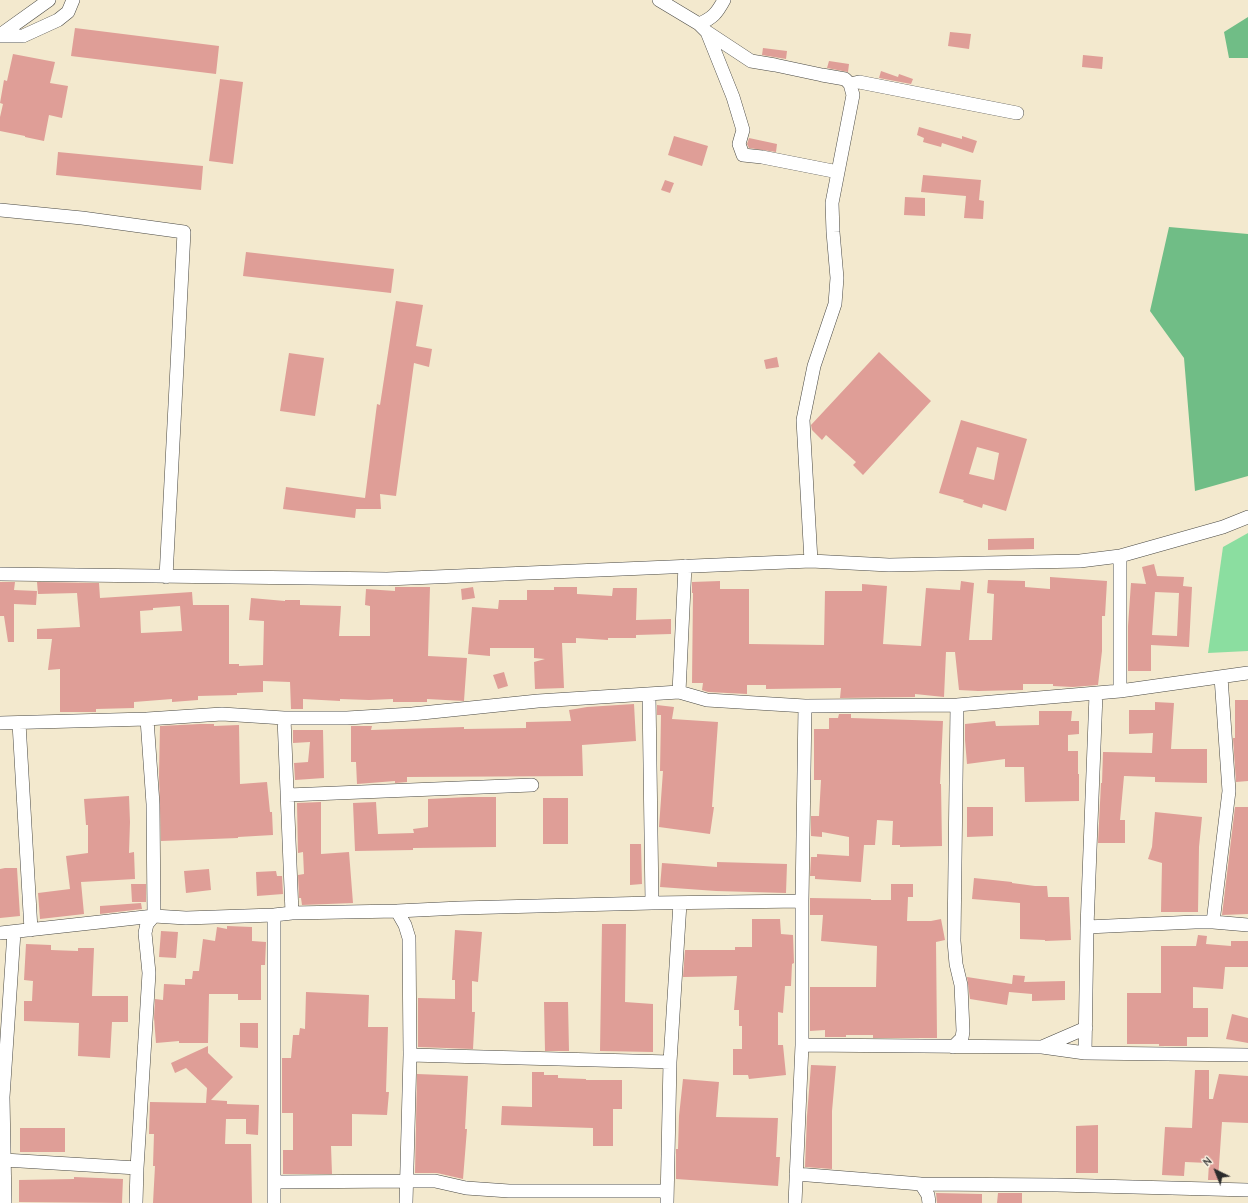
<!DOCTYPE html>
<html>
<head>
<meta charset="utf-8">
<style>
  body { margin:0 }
  #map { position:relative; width:1248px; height:1203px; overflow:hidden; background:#f3e9ce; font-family:"Comic Neue",sans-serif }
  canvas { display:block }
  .north { position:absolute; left:1196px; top:1151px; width:40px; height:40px; -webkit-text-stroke:3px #fcf5e5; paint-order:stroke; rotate:317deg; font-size:11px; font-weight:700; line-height:16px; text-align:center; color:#2b2b2b }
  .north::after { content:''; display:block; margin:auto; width:14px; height:18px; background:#2b2b2b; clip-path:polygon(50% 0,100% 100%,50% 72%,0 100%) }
</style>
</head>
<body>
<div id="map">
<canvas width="1248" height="1203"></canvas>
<div class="north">N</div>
</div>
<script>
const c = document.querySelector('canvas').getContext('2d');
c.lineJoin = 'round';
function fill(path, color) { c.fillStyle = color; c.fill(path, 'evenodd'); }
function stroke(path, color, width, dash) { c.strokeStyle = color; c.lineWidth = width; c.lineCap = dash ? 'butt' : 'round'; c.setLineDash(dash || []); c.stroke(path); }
fill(new Path2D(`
  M1248,533V651L1208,653L1223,547Z`), '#8bdea0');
fill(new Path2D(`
  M1248,17V58H1229L1224,32Z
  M1169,227L1248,234V476L1195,491L1184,358L1150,311Z`), '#70bd86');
fill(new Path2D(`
  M75,28L219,46L216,74L71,56Z
  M950,32L971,34L969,49L948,46Z
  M763,48L787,51L786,59L762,55Z
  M13,54L55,62L50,83L68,86L62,118L49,115L44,141L25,137V136L0,131V117L3,104L0,103L4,80L7,81Z
  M1083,55L1103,57L1102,69L1082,67Z
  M829,61L849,64L848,72L827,68Z
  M881,71L898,77L899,74L913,79L911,84L879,78Z
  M220,79L243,82L233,164L209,161Z
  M919,127L962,139V136L977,141L973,153L942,143L941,147L923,142L924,138L917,135Z
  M674,136L708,146L702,166L668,155Z
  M749,138L777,144L776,152L749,148L747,144Z
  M58,152L203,166L201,190L56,175Z
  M923,175L981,180L979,200L984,201L983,219L964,218L966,196L921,192Z
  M665,180L674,183L670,193L661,190Z
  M905,197L925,198V216L904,215Z
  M246,252L394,269L391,293L243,276Z
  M396,301L423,305L416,346L432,349L429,367L414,363L396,496L380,494L381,509H356L355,518L283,509L286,487L365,498L377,404L380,405Z
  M879,352L931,401L863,475L853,465L856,462L826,435L822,440L812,430L811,425Z
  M289,353L324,358L315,416L280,411Z
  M777,357L779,367L766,369L764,360Z
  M961,420L1027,439L1006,511L983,504L982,508L963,502L964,500L939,493ZM977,447L999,453L994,480L969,474Z
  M1034,538V549L988,550V539Z
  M1154,564L1157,576L1184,577L1183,586L1192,587L1189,647L1151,645V671H1128V626L1131,583L1146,584L1142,567ZM1155,592L1179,593L1177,636L1152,635Z
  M1050,577L1107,581L1105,616H1102V651L1098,685L1073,687L1053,686V684H1023V690L978,691L959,690L955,652H946L944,697L915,694V697L840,698L841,688L766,689V685H747V694L708,692L702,690L703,683H692L693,593H692V582L720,581V589H749V644L824,645L825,591H862V584L887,586L883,644L921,646L926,588L960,590L961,581L974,583L969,640H992L994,594L987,593L988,580L1025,581V587L1050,589Z
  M0,582H15L14,590L37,591L36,605L14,604V642H8L4,616H0Z
  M37,582L99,583L100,598L192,592L193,605H229V664H239V666L263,665L264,621L249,620L251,598L285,601V600H300V605L341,606L339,636H370V606L365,605L366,589L395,591V587H430L428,656L467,658L464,701L427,699V702H393V699L369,700L340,699V701L303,699V709H291L290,682L263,681V692L237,693V695L198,696V700L172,702V699L134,702V708L96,709V712H60V669L48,670L52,639H37V629L80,627L77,593L38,594ZM180,606L182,631L141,633L140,611L153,610V608Z
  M473,587L475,598L462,600L461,589Z
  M554,587H577V594L612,596L613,588H637L636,620L671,619V634L636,635V638H608V640L576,638V643H562L564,688L535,689L534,662L545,659L534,658V648H490V656L468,654L472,607L498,609L499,600H527V590H554Z
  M504,672L508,686L498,689L493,675Z
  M1235,700H1248V781L1236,782L1233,738H1235Z
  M1155,702L1174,703L1171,749H1207V783L1155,782V777L1124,776L1120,820H1125V843H1098L1101,783H1102L1103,752L1152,753L1153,733L1129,734V710H1155Z
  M634,704L636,741L582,745L583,776L407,777V782L395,783V781L357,784L356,762H351V726H372L371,730L464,727V729L526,728V722L571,721L569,710L587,707Z
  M657,705L674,707L672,719L718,722L712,807H714L710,834L659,827L663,771H660L661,715H657Z
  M1039,711H1072L1071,721H1079V734L1068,735V751H1078V774H1079V801L1025,802L1024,767H1005V759L967,764L965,740V724L995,721L996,726L1039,725Z
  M839,714H851V718L943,721L940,784H941L942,846L900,847V845H892L893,821L877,820L875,845H864L861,882L815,879V876H810L811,857H817V854L849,856V837L822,832V837L811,836V816H819L821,780H814V729H829V718H838Z
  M200,724H214V726L239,725L240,784L267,782L270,812H272L273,835L238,837V838L161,841L159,776L160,726Z
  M293,730H323L324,778L295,780L294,763L308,762L310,742L293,743Z
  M129,796L130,822L129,853L134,852L135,879L81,882L84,914L40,919L38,893L70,889L66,856L88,853V825H86L84,799Z
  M469,797H496V847L413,848V850L355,851L353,803L376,802L378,834L414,833L413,829L428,827V799Z
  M543,798H568V844H543Z
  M321,802V854L349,852L353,903L302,905L301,898H299L298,875L304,874L303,852L298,853L297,803Z
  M967,807H993V836L967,837Z
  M1235,807H1248V914L1222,915Z
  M1155,812L1202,817L1199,847L1198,912H1161L1162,863L1148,859L1152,847Z
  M630,844H641L642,884L630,885Z
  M717,862L787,864L786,893L716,891L660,887L662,863L717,867Z
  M5,868H17L20,916L0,918V869Z
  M209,869L211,890L186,893L184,871Z
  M276,871L277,876H282L283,894L257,896L256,872Z
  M974,878L1012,882V883L1035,886H1047L1048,897H1069L1071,940L1045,941V940L1020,939V903L972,899Z
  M131,884H146V902H132Z
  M891,884H913V897H908L907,921H931L941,919L945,940L936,942L937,1038H873V1035H846V1037H825V1030L810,1031V987H876L877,946L821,941L823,915H810V898L871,899V900H891Z
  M141,903L142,909L100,914V906Z
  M752,919H780L781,934L793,935L794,963L792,964L791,986H785L783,1013L778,1012V1045H783L786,1075L749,1079L748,1075H733V1049H742V1026H739V1010H734L737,976L683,977L685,950H735V947H752Z
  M602,924H626L625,1002L653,1004V1052L600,1051Z
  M227,926L252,927V941L266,942L265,965H261V1000H238V994H209L208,1043H179V1041L156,1043L154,1018L155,999L163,1000L164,984L185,985V979H192L193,971H199L203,939L215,941L217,927L227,929Z
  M455,930L482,932L478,982L472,981V1012H475L473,1049L418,1047V998L455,999V980H452Z
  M161,931L178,932L176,958L159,957Z
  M1198,935L1207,936L1206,944L1231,946V941H1248V967H1225L1223,989L1193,987V1008H1208V1037H1187V1046H1159V1044H1127V993H1161V946H1196Z
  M26,944L51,945V950L78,951V948H94L92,996H128V1022H112L110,1058L78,1056L79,1023L24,1021V1001H32L33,981L24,980Z
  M1013,975L1025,976L1024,982L1065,981V1000L1032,1001V994L1009,992L1007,1005L970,999L967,977L1012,984Z
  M306,992L369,995L368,1027H388L386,1092H389L387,1115L352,1114V1146H331L332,1174H283V1150H293V1113H282V1058H291L293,1035H299L300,1028L305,1029Z
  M544,1002H568L569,1051H545Z
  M1232,1014L1248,1018V1043L1226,1039Z
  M240,1023H258V1048L240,1047Z
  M208,1046V1053L233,1077L211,1100L227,1101V1104L259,1105L258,1135L246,1134V1119H226L225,1144H251L252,1203H153L155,1166H153L154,1134H149L150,1102L206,1103L207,1088L186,1068L175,1073L171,1063Z
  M811,1065L836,1066L832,1111V1169L805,1167L807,1116Z
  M1195,1070H1209V1099H1213L1219,1074L1248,1076V1123L1222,1122L1218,1180H1208L1209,1163L1185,1162L1184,1176L1162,1175L1165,1127L1192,1128Z
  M532,1072H544V1075H558V1078L586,1079V1080H622V1109H613V1146H593V1128L501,1125L502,1106L532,1107Z
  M417,1074L468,1076L465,1129H467L463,1179L437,1173H415Z
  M683,1079L719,1082L716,1117L778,1118L776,1157H780L778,1186L676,1179V1149H678L679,1116Z
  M1098,1125V1173H1076V1126Z
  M20,1128H65V1152H20Z
  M74,1177L123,1179L122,1203L19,1202V1180L74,1179Z
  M936,1193L982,1194V1203H937Z
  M998,1193H1022V1203H997Z`), '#df9e97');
const minor = new Path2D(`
  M659,0L699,24L707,32L751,61L775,65L822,75L845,79L850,84L853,95L832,203L833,232L837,278L835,304L814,366L803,420L811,561
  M699,24C713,18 717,13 724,0
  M707,32L733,97L743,130L739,144L743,155L762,157L838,172
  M0,35L49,0
  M0,36H23L58,20L68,12L73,0
  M850,84L859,82L1017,113
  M0,210L82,218L184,232L166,577
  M1120,556V691
  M0,574L387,579L811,561L889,565L1080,561L1120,556L1223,527L1248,517
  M679,692L685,566
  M649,695L652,903
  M284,718L292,913
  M0,723L147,719L222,714L284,718H347L412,714L538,701L679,692L707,700L805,706L957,705L1120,691L1248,673
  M19,723L31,930
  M288,795L532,785
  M397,911L405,925L409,938L410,1055L406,1203
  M274,915V1203
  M1213,922L1229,791L1221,677
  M1087,927L1195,922H1213L1248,925
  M0,933L154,916L186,918L274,915L292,913L397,911L460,908L652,903L802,901
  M802,1045L1042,1047L1085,1053L1248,1055
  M953,1047L962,1038L963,1031L961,985L956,964L954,941L957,705
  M1042,1047L1086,1028
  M1085,1053L1087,927L1096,694
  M410,1055L670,1062
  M4,1160L137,1168
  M796,1174L921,1184L1057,1185L1248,1190
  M275,1182L406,1181H435L466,1188L509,1191H667
  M921,1184L928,1195L929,1203
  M5,1203L3,1097L14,932
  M136,1203L137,1168L149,973L145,933L147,924L154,916L153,804L147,719
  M667,1203L670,1062L680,903
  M795,1203L802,1045V901L805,706`);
stroke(minor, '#494843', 14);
stroke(minor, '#fff', 13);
</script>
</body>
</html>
